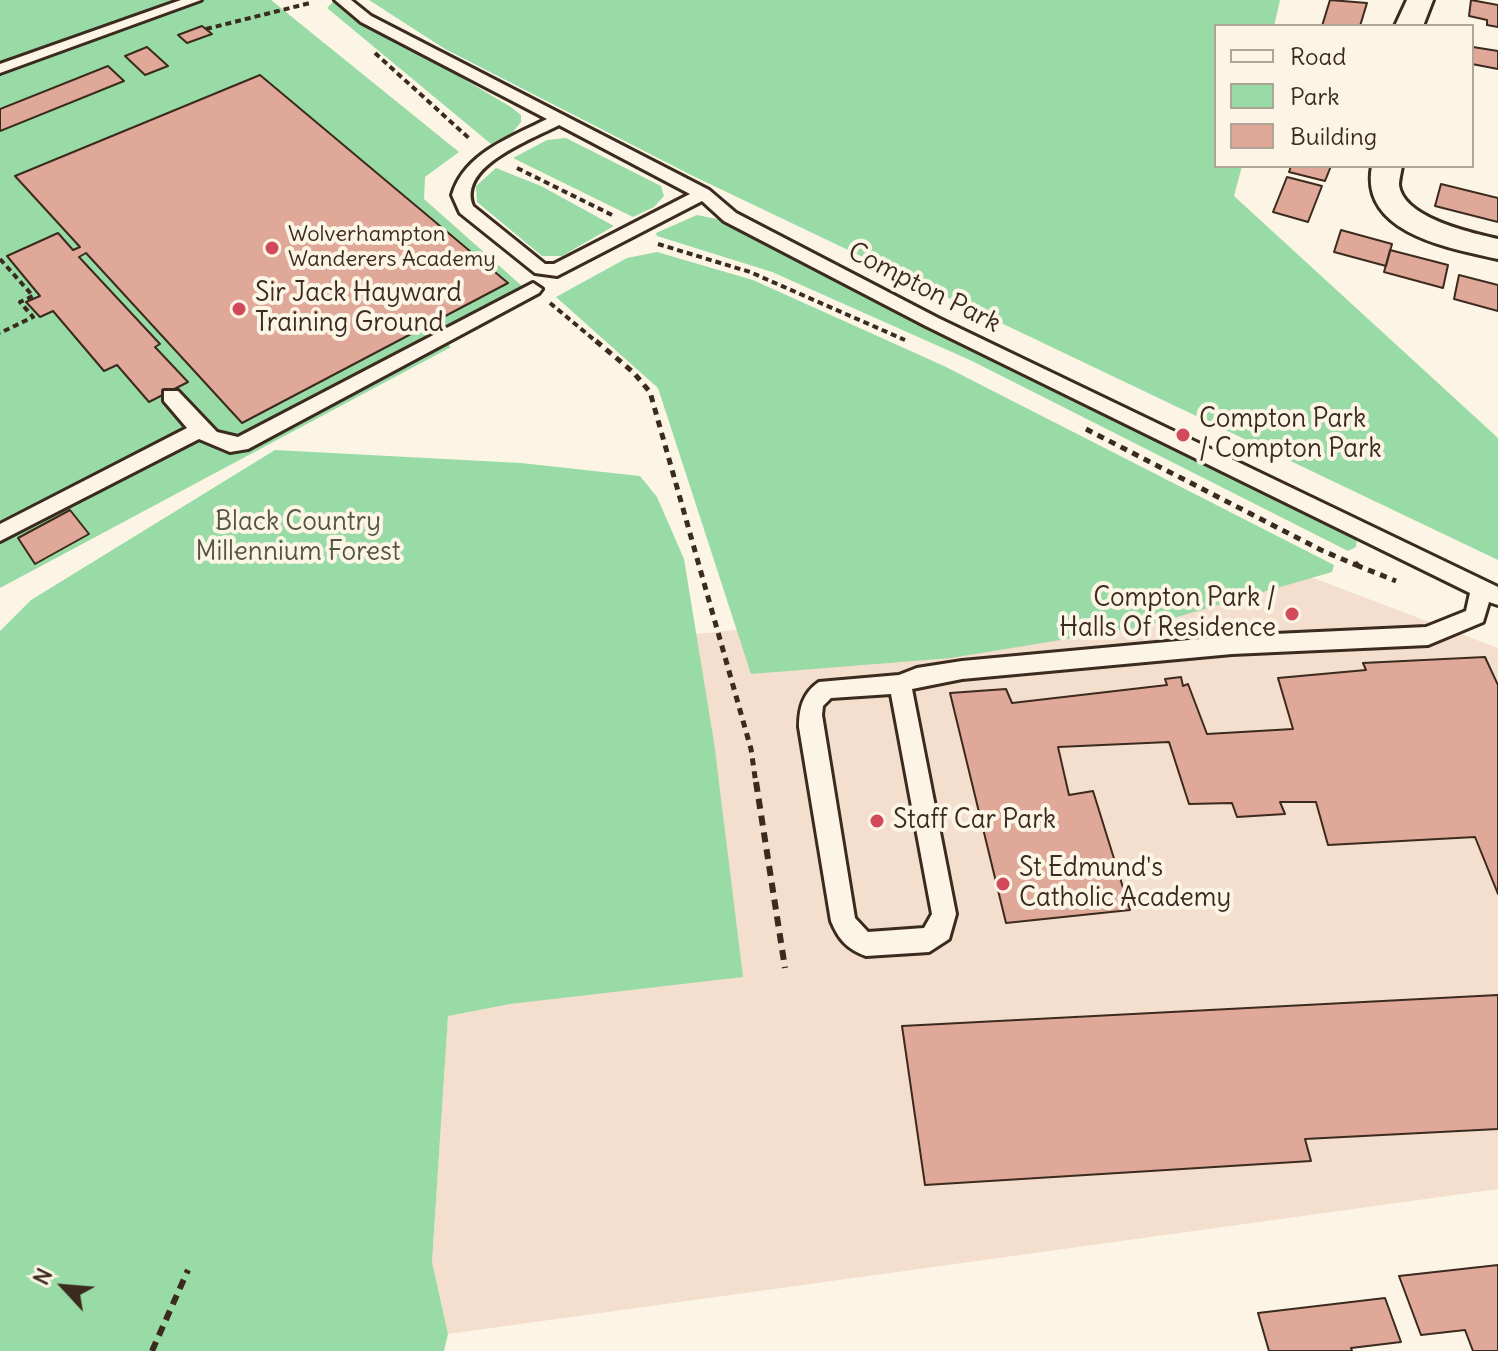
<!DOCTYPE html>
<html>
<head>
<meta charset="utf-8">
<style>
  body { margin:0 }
  #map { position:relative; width:1498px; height:1351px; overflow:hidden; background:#fcf5e5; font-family:Delius,sans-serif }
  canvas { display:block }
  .legend { position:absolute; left:1214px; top:24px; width:260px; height:144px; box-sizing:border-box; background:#fcf5e5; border:2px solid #afa495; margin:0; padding:10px 14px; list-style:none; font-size:24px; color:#3b2a1e }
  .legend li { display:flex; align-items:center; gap:16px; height:40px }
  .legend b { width:40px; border:2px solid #afa495 }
  .north { position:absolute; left:24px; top:1247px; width:80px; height:80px; -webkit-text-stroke:6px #fcf5e5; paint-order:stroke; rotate:296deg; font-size:22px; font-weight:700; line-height:32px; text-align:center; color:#3b2a1e }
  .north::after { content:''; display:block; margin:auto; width:28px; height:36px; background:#3b2a1e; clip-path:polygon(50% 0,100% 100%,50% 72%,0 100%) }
</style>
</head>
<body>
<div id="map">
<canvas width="1498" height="1351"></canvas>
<ul class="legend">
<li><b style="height:10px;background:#fcf5e5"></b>Road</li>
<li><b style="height:22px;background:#99dba6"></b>Park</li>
<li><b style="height:22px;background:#e0a898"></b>Building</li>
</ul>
<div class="north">N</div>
</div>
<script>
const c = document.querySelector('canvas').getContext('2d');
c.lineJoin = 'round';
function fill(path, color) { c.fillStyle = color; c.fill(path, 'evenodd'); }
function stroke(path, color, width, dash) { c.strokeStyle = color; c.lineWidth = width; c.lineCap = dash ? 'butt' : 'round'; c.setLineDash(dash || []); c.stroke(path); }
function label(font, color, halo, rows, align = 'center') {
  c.font = font + ' Delius,sans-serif'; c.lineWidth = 8; c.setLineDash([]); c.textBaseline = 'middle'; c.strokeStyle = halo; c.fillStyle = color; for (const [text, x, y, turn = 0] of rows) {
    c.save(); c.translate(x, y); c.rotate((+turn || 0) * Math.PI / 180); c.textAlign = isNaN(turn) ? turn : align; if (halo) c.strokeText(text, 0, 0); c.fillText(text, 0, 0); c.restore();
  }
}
fill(new Path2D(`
  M1300,573L1498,648V1189L448,1334L432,1262L448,1016L714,742L696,634Z`), '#f4dece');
fill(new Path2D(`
  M0,0H271L459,152L425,177L424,199L522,286L436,331L451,347L0,588Z
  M369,0H1280L1274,26H1216V166H1242L1234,196L1498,438V560L693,176L445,49Z
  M333,2L511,107L521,115V122L513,132L491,144L327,8Z
  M566,138L661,186L664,196L654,207L633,217L513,158L547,140Z
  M496,168L541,186L614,226L562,256H542L477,202L476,186Z
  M697,215L732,222L803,262L1110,417L1357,538L1356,547L1348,551L972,361L772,272L657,236L656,233Z
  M657,252L753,280L944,366L1334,565L1332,572L1146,626L951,658L751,674L658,388L556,297L627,258Z
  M275,450L521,463L640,476L657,497L684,559L714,742L743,977L510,1004L448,1016L432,1262L448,1334L444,1351H0V631L31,600Z`), '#99dba6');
const building = new Path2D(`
  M1330,0L1367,3L1360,26H1322Z
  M1471,0L1498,5V27L1487,25V20L1469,16Z
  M202,26L212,34L187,43L178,35Z
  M147,47L168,66L145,75L125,56Z
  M1473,47L1498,51V69L1472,64Z
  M108,66L124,81L0,131V109Z
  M260,75L508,283L242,423L86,253L79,257L160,344L155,347L188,382L149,402L117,365L104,371L53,311L40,317L26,302L40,296L7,256L58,233L73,250L80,247L15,176Z
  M1291,166H1331L1325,181L1289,172Z
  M1287,177L1322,186L1308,222L1273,212Z
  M1441,184L1498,198V222L1435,206Z
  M1341,230L1392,244L1386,266L1334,252Z
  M1390,250L1448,265L1443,288L1384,272Z
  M1459,275L1498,285V311L1454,299Z
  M70,510L89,534L35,564L18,538Z
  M1485,657L1498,685V894L1475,837L1328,845L1316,802H1280L1285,814L1237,817L1232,803L1189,804L1169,742L1058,747L1069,795L1093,791L1130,910L1006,923L950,693L1006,689L1012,703L1167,685L1165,679L1181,677L1183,686L1188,684L1207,734L1293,729L1278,678L1366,670L1363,663Z
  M1498,995V1129L1305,1139L1311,1161L925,1185L902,1026Z
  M1498,1265V1351H1473L1465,1330L1421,1335L1399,1276Z
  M1385,1298L1401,1342L1351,1348L1352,1351H1269L1258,1313Z`);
fill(building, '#e0a898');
stroke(building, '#3b2a1e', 2);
const lane = new Path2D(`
  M181,0H201L0,73V64Z
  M335,0H351L371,16L709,190L736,213L938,318L1498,587V605L1489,602L1483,622L1428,645L1232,654L962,679L912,689L956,914L949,939L929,952L866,956C847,949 839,940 831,921L799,727C799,708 803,693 819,682L899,675L917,668L962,661L1232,636L1426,627L1466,611L1470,593L926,326L724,221L702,201L557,276L535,273L460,213L452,195C464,153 512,137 547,119L361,22ZM559,125L690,194L554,264H545L473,206C457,166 531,140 559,125ZM891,694L932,914L924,928L868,932L855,918L822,715L823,706L831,698Z
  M533,283L542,289L539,293L248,449L230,452L199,439L0,541V524L187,428L164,401V391H178L217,432L238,437Z`);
const street = new Path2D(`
  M1407,0H1433L1423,26H1395Z
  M1372,166H1402C1401,172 1399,180 1399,185C1403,218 1472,233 1498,239V259C1449,248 1359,233 1372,166Z`);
stroke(lane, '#3b2a1e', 6);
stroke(street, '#3b2a1e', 6);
stroke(new Path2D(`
  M206,29L310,3
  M375,53L471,140
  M517,168L612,215
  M658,244L750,272L905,340
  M0,259L33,296L20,302L33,317L0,333
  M550,303L598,343`), '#3b2a1e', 4, [6, 4]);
stroke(new Path2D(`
  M596,341L633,372L650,392L751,749L756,784
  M1086,429L1321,550L1356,565L1361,560
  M1356,565L1396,581`), '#3b2a1e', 5, [7, 6]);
stroke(new Path2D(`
  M756,782L785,968
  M152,1351L188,1270`), '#3b2a1e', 6, [10, 7]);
fill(lane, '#fcf5e5');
fill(street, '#fcf5e5');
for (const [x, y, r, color] of [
  [272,248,8,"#d1495b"],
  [239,309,8,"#d1495b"],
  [1183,435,8,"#d1495b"],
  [1292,614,8,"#d1495b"],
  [877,821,8,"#d1495b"],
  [1003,884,8,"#d1495b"]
]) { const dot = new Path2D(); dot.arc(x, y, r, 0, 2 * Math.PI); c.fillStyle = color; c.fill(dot); stroke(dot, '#fcf5e5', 3); }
label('22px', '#3b2a1e', '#fcf5e5', [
  ["Wolverhampton",288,235],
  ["Wanderers Academy",288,260]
], 'left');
label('26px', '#3b2a1e', '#fcf5e5', [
  ["Compton Park",924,288,27]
]);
label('26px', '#3b2a1e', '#fcf5e5', [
  ["Sir Jack Hayward",255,294],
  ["Training Ground",255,324],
  ["Compton Park",1199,420],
  ["/ Compton Park",1199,450],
  ["Compton Park /",1276,599,"right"],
  ["Halls Of Residence",1276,629,"right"],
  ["Staff Car Park",893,821],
  ["St Edmund's",1019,869],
  ["Catholic Academy",1019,899]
], 'left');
label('26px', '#525640', '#fcf5e5', [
  ["Black Country",298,523],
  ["Millennium Forest",298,553]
]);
</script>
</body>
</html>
